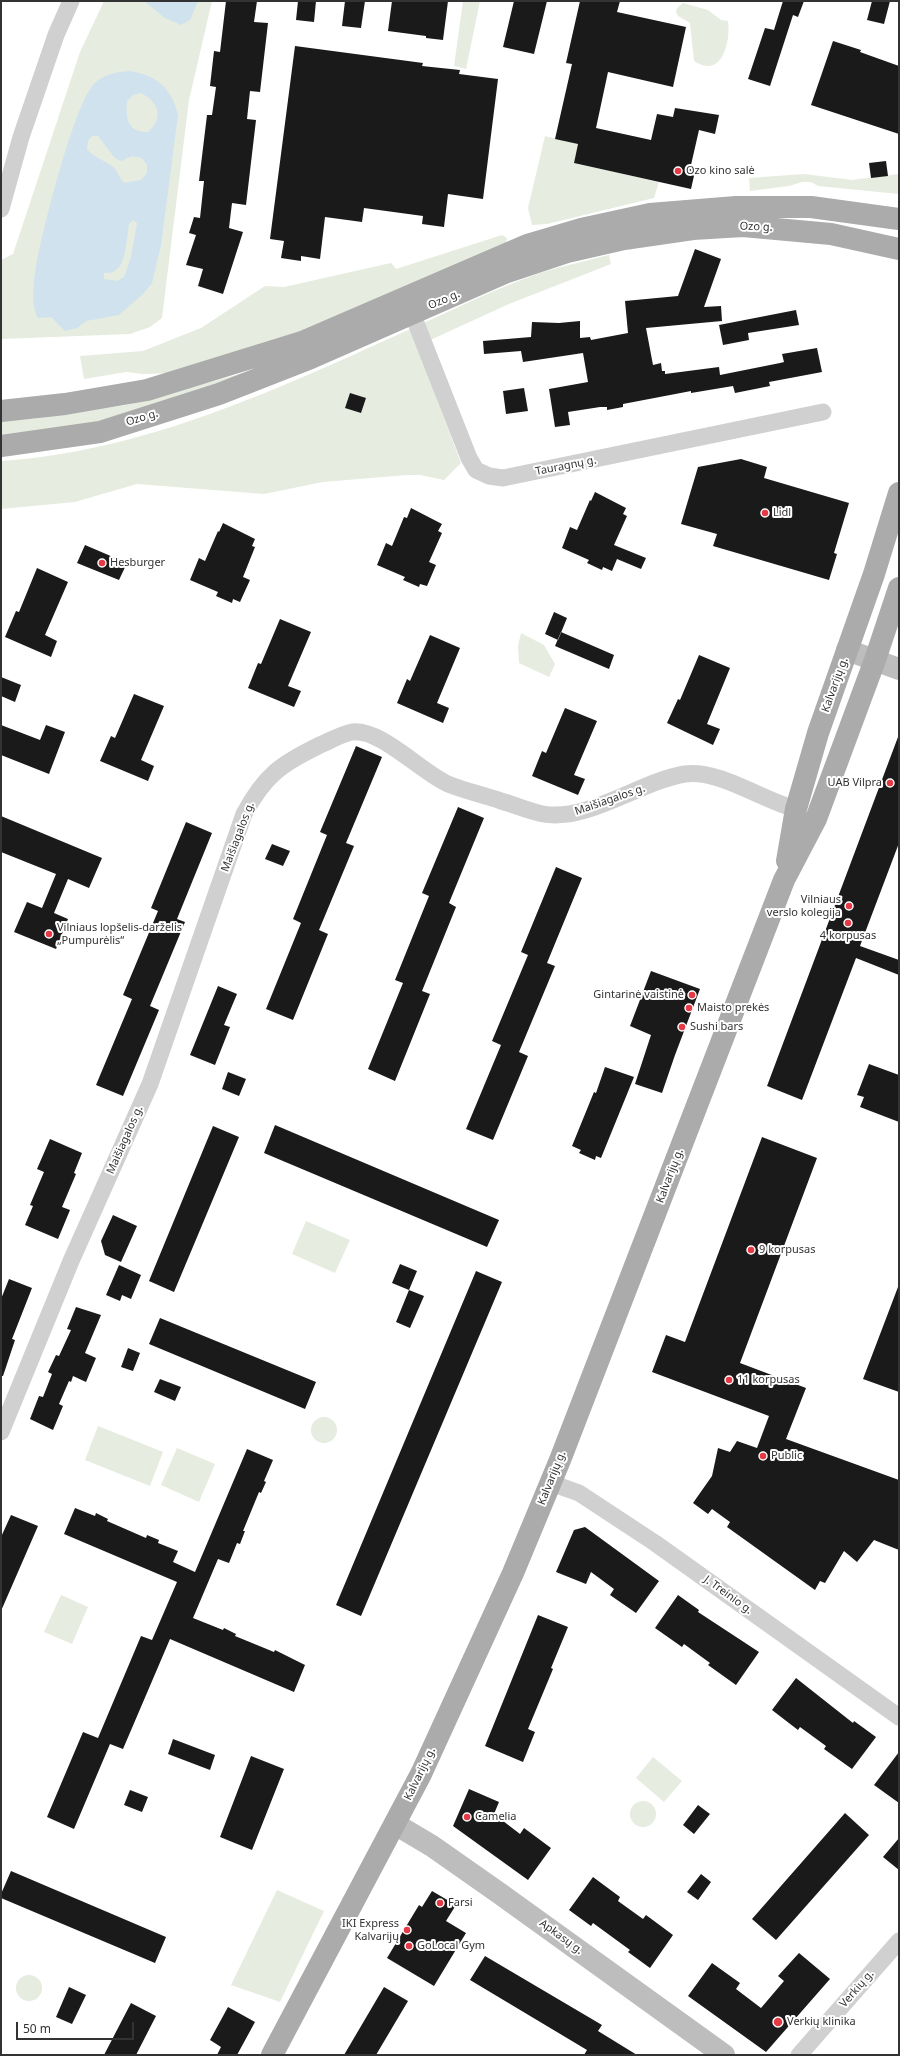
<!DOCTYPE html>
<html>
<head>
<meta charset="utf-8">
<style>
  body { margin:0 }
  #map { position:relative; width:900px; height:2056px; overflow:hidden; background:#fff; font-family:"Noto Sans",sans-serif }
  canvas { display:block }
  .frame { position:absolute; inset:0; border:2px solid #333; pointer-events:none }
  .scale { position:absolute; left:16px; top:2022px; width:118px; height:18px; box-sizing:border-box; border:2px solid #333; border-top:0; padding-left:5px; font-size:12px; line-height:14px; white-space:nowrap; color:#333; -webkit-text-stroke:3px #fff; paint-order:stroke }
</style>
</head>
<body>
<div id="map">
<canvas width="900" height="2056"></canvas>
<div class="frame"></div>
<div class="scale">50 m</div>
</div>
<script>
const c = document.querySelector('canvas').getContext('2d');
c.lineJoin = 'round';
function fill(path, color) { c.fillStyle = color; c.fill(path, 'evenodd'); }
function stroke(path, color, width, dash) { c.strokeStyle = color; c.lineWidth = width; c.lineCap = dash ? 'butt' : 'round'; c.setLineDash(dash || []); c.stroke(path); }
function label(font, color, halo, rows, align = 'center') {
  c.font = font + ' "Noto Sans",sans-serif'; c.lineWidth = 4; c.setLineDash([]); c.textBaseline = 'middle'; c.strokeStyle = halo; c.fillStyle = color; for (const [text, x, y, turn = 0] of rows) {
    c.save(); c.translate(x, y); c.rotate((+turn || 0) * Math.PI / 180); c.textAlign = isNaN(turn) ? turn : align; if (halo) c.strokeText(text, 0, 0); c.fillText(text, 0, 0); c.restore();
  }
}
fill(new Path2D(`
  M104,1H212L189,100L162,318L150,327L130,334L1,339V260L13,254L80,52Z
  M463,1H480L466,69L454,66Z
  M683,3L708,10L721,20L728,21C731,41 722,80 694,61L690,23L678,16L676,12L677,8Z
  M545,136L569,142L579,140L574,163L659,182L654,198L547,224L532,225L528,208Z
  M804,174L852,180L899,174V194L818,186L811,182H802L789,186L750,191L749,178Z
  M502,235L507,238L506,244L330,321L248,351L176,373L143,374L126,372L84,379L80,356L143,351L201,328L265,286L284,287L391,263L396,269Z
  M609,255L611,264L509,304L417,346L461,463L444,480L420,475H407L323,482L264,494L137,484L75,502L1,509V461C140,452 272,392 397,335C445,314 491,290 540,273C562,266 586,261 609,255Z
  M254,370L256,371L102,422L1,438V421L31,419L127,405Z
  M521,633L544,645L555,664L549,677L519,663L518,646Z
  M306,1221L350,1240L335,1273L292,1254Z
  M311 1430a13 13 0 1 1 26 0a13 13 0 1 1-26 0Z
  M98,1426L163,1452L150,1486L85,1460Z
  M177,1448L215,1464L199,1502L161,1485Z
  M61,1595L88,1607L72,1644L44,1632Z
  M653,1757L682,1781L664,1802L636,1778Z
  M630 1814a13 13 0 1 1 26 0a13 13 0 1 1-26 0Z
  M277,1890L324,1911L280,2002L231,1985Z
  M16 1988a13 13 0 1 1 26 0a13 13 0 1 1-26 0Z`), '#e6ecdf');
fill(new Path2D(`
  M144,1H198L190,20L181,25L165,18Z
  M130,71C157,76 171,87 178,115L161,245L152,283L143,294L119,315L86,321L77,328L65,331L51,317L38,318C30,304 34,278 37,261C43,230 74,104 94,84C104,74 116,72 130,71ZM141,93C159,102 164,118 148,132C128,133 125,118 127,101L133,95ZM92,136H98L115,158L121,161L132,156L142,158L147,165V173L141,180L124,183C119,178 118,171 113,167C104,160 94,158 87,149L88,141ZM133,220L137,223L131,257L124,277L117,281L104,279V273C108,273 113,273 116,270C126,264 127,235 129,224Z`), '#cfe2ee');
fill(new Path2D(`
  M226,1H257L254,22L268,23L260,92L250,91L247,119L256,120L246,205L232,203L229,228L243,232L223,294L198,286L203,269L186,265L196,235L189,233L194,217L200,218L204,181H199L207,115H212L216,87L210,86L214,51L220,52Z
  M298,1H316L314,22L296,20Z
  M345,1H365L361,28L342,26Z
  M392,1H448L443,40L426,38V36L388,31Z
  M514,1H547L534,54L503,47Z
  M580,1H620L617,12L686,27L673,87L608,72L596,128L651,140L657,114L673,117L675,108L719,115L715,134L699,130L691,165L696,167L691,189L574,163L578,144L555,139L572,64L566,63Z
  M783,1H804L798,17L793,15L770,86L748,79L765,28L774,30Z
  M872,1H890L884,24L867,20Z
  M833,41L861,50L860,52L899,66V134L811,105Z
  M295,46L423,63L422,66L460,70L459,74L498,79L483,199L448,194L444,227L422,224L423,216L364,208L362,222L325,217L320,259L301,256V261L281,258L284,241L270,239Z
  M886,161L888,176L871,178L869,163Z
  M695,249L721,259L704,307L721,306L722,321L646,328L653,365L661,363L662,371H665V374L719,367L720,375L780,363L784,362L782,354L817,348L822,372L769,382L770,386L735,393L733,386L691,393V391L623,404V407L607,410V407H600L568,412L570,425L555,427L549,389L588,382L583,353L523,362L521,351L484,354L483,341L531,337L532,322L559,323L580,321V338L590,337L591,340L628,333L625,301L678,296Z
  M796,310L799,325L748,333L749,340L723,345L719,325Z
  M524,388L528,411L506,414L503,391Z
  M350,393L366,398L361,413L345,408Z
  M741,459L767,467L764,478L849,503L834,553L837,554L829,580L713,546L717,534L681,524L698,467Z
  M595,492L626,508L623,514L627,516L614,545L646,558L641,569L617,559L612,571L603,567L602,570L587,563L589,560L562,548L570,527L577,530L590,500L591,501Z
  M411,508L442,524L438,531L442,533L429,562L436,565L427,586L420,584L419,587L403,580L405,577L377,565L386,543L392,546L404,517L407,518Z
  M223,523L255,539L252,546L255,547L243,577L250,580L240,602L233,599L232,603L216,596L218,592L190,580L199,558L205,561L218,531L219,532Z
  M85,545L127,563L119,580L77,563Z
  M37,568L68,582L45,635L57,641L51,657L5,637L16,611L19,612Z
  M554,612L567,618L558,640L545,634Z
  M280,619L311,632L288,686L301,691L294,707L248,688L258,663L261,664Z
  M561,632L614,655L609,669L555,646Z
  M430,635L460,648L437,703L449,708L443,723L397,703L407,679L410,681Z
  M699,655L730,668L707,724L720,729L713,745L667,723L678,699L680,700Z
  M1,677L21,685L15,702L1,696Z
  M134,694L164,706L141,760L154,766L148,781L100,761L111,736L115,738Z
  M565,708L597,721L574,775L585,779L578,795L532,776L542,751L546,753Z
  M1,725L40,740L46,725L65,732L49,774L1,755Z
  M898,737L899,843L860,946L899,960V975L856,958L802,1100L767,1086Z
  M356,746L382,757L346,843L354,846L319,930L328,934L293,1020L266,1009L301,923L293,919L327,835L320,832Z
  M458,807L484,818L449,903L456,907L422,991L430,994L395,1081L368,1069L403,983L395,980L429,896L422,893Z
  M1,816L102,858L89,888L68,879L54,913L68,919L56,949L14,932L27,902L42,908L56,874L1,852Z
  M186,822L212,833L177,919L185,922L150,1006L159,1010L123,1096L96,1085L132,999L123,995L158,911L151,908Z
  M272,844L290,851L283,866L265,859Z
  M556,867L582,878L547,963L555,966L519,1052L528,1056L493,1140L466,1129L501,1045L492,1041L528,955L521,952Z
  M651,971L700,989L675,1055L662,1093L635,1084L651,1035L630,1026Z
  M218,986L237,994L224,1025L230,1027L215,1065L190,1055Z
  M869,1064L899,1075V1122L860,1107L864,1097L857,1095Z
  M605,1067L634,1077L601,1158L596,1156L595,1160L579,1153L581,1150L572,1146L594,1092L596,1093Z
  M228,1072L246,1079L239,1096L222,1089Z
  M275,1125L499,1220L487,1247L264,1153Z
  M213,1126L239,1137L174,1292L149,1281Z
  M762,1137L817,1158L740,1363L806,1388L786,1439L899,1480V1550L874,1540L857,1562L844,1551L825,1583L820,1581L815,1590L727,1527L730,1522L712,1509L708,1514L693,1503L712,1476L718,1448L730,1452L737,1441L757,1448L769,1416L652,1372L666,1335L685,1342Z
  M50,1139L82,1153L74,1173L76,1174L62,1207L70,1210L58,1239L25,1225L33,1206L30,1205L44,1172L37,1169Z
  M113,1215L137,1226L121,1262L105,1255L101,1241Z
  M400,1264L417,1271L409,1290L392,1283Z
  M119,1265L141,1275L131,1299L122,1295L120,1301L106,1295Z
  M476,1271L502,1282L361,1616L336,1605Z
  M9,1279L32,1288L12,1339L15,1340L3,1376H1V1299Z
  M898,1287H899V1392L863,1379Z
  M409,1290L424,1296L410,1328L396,1322Z
  M76,1307L101,1315L85,1353L96,1358L86,1382L73,1376L71,1382L69,1381L59,1404L63,1406L53,1430L30,1419L39,1396L43,1397L52,1374L48,1372L56,1355L59,1356L71,1330L67,1329Z
  M160,1318L316,1382L305,1409L149,1344Z
  M128,1348L140,1353L133,1371L121,1367Z
  M160,1379L181,1387L175,1401L154,1392Z
  M247,1449L273,1460L264,1481L266,1482L261,1493L259,1492L243,1531H245L240,1544L237,1543L229,1563L218,1559L193,1618L223,1630L224,1628L236,1634L235,1636L274,1652L275,1650L305,1665L294,1692L170,1639L123,1749L110,1744L74,1829L47,1817L83,1732L98,1738L141,1636L152,1640L177,1582L64,1534L75,1508L95,1516L96,1513L108,1519L107,1521L146,1538L147,1535L159,1540L158,1543L178,1551L173,1562L195,1572Z
  M11,1515L38,1526L1,1611V1537Z
  M585,1527L659,1581L636,1613L610,1595L614,1589L591,1572L586,1584L556,1572L574,1530Z
  M678,1595L699,1610L698,1612L759,1652L736,1685L708,1665L710,1663L684,1644L682,1647L655,1628Z
  M538,1615L568,1627L551,1668L553,1669L528,1729L535,1732L523,1762L485,1746Z
  M796,1678L853,1723L854,1721L876,1737L852,1769L824,1749L826,1746L800,1727L798,1730L772,1710Z
  M173,1739L215,1755L210,1770L168,1754Z
  M899,1752V1803L874,1785Z
  M251,1756L284,1769L252,1850L220,1837Z
  M469,1789L499,1802L494,1814L520,1834L524,1828L551,1848L528,1880L453,1826Z
  M130,1790L148,1797L142,1812L124,1805Z
  M698,1805L710,1814L694,1834L683,1825Z
  M845,1813L869,1835L776,1940L752,1919Z
  M899,1838V1870L883,1857Z
  M11,1871L166,1937L155,1963L1,1898V1894Z
  M701,1874L711,1882L698,1900L687,1892Z
  M593,1877L620,1897L618,1901L643,1919L646,1915L673,1935L650,1968L628,1952L630,1950L593,1923L591,1926L569,1910Z
  M432,1891L456,1905L446,1921L466,1933L434,1986L387,1958L419,1905L422,1907Z
  M799,1953L830,1979L766,2052L688,1996L712,1963L740,1983L736,1989L761,2008L784,1981L778,1976Z
  M485,1956L602,2025L598,2031L637,2055H584L587,2050L470,1980Z
  M69,1987L86,1995L72,2024L56,2017Z
  M384,1987L408,2001L376,2055H344Z
  M131,2003L156,2016L136,2055H104Z
  M228,2007L255,2022L237,2055H217L221,2047L210,2040Z`), '#1a1a1a');
stroke(new Path2D(`
  M1,209L21,137L56,35L71,1
  M412,313L469,458L476,470L489,476L503,478L823,412
  M1,1432L71,1261L150,1084L244,814C265,775 281,764 320,745C330,741 341,734 352,732C380,728 421,772 448,784C465,791 484,795 501,801C515,805 529,811 543,814C588,822 641,781 685,774C718,769 762,800 796,809
  M551,1483L579,1493L655,1543L899,1717
  M799,2055L899,1941`), '#d0d0d0', 17);
stroke(new Path2D(`
  M847,650L899,669
  M395,1824L432,1846L499,1893L724,2055`), '#bdbdbd', 22);
stroke(new Path2D(`
  M1,411L65,404L147,390L302,342L527,245L581,229L650,214L736,207H811L899,219
  M1,446L100,432L219,394L311,358L507,272L567,252L624,239L693,229L743,226L831,234L899,249
  M787,861L796,809L818,733L874,574L899,493
  M272,2055L421,1774L513,1573L560,1460L784,880L816,819L875,660L899,588`), '#ababab', 22);
for (const [x, y, r, color] of [
  [678,171,4,"#e63946"],
  [765,513,4,"#e63946"],
  [102,563,4,"#e63946"],
  [890,783,4,"#e63946"],
  [849,906,4,"#e63946"],
  [848,923,4,"#e63946"],
  [49,934,4,"#e63946"],
  [692,995,4,"#e63946"],
  [689,1008,4,"#e63946"],
  [682,1027,4,"#e63946"],
  [751,1250,4,"#e63946"],
  [729,1380,4,"#e63946"],
  [763,1456,4,"#e63946"],
  [467,1817,4,"#e63946"],
  [440,1903,4,"#e63946"],
  [407,1930,4,"#e63946"],
  [409,1946,4,"#e63946"],
  [778,2022,5,"#e63946"]
]) { const dot = new Path2D(); dot.arc(x, y, r, 0, 2 * Math.PI); c.fillStyle = color; c.fill(dot); stroke(dot, '#fff', 1.5); }
label('11px', '#333', '#fff', [
  ["Ozo kino salė",686,171],
  ["Lidl",773,513],
  ["Hesburger",110,563],
  ["UAB Vilpra",882,783,"right"],
  ["Vilniaus",841,900,"right"],
  ["verslo kolegija",841,913,"right"],
  ["Vilniaus lopšelis-darželis",57,928],
  ["„Pumpurėlis“",57,941],
  ["4 korpusas",848,936,"center"],
  ["Gintarinė vaistinė",684,995,"right"],
  ["Maisto prekės",697,1008],
  ["Sushi bars",690,1027],
  ["9 korpusas",759,1250],
  ["11 korpusas",737,1380],
  ["Public",771,1456],
  ["Camelia",475,1817],
  ["Farsi",448,1903],
  ["IKI Express",399,1924,"right"],
  ["Kalvarijų",399,1937,"right"],
  ["GoLocal Gym",417,1946],
  ["Verkių klinika",787,2022]
], 'left');
label('11px', '#333', '#fff', [
  ["Ozo g.",756,227,2],
  ["Ozo g.",444,300,-23],
  ["Ozo g.",142,418,-17],
  ["Tauragnų g.",566,466,-11],
  ["Kalvarijų g.",835,685,-70],
  ["Maišiagalos g.",610,800,-19],
  ["Maišiagalos g.",238,837,-69],
  ["Maišiagalos g.",125,1140,-66],
  ["Kalvarijų g.",670,1176,-69],
  ["Kalvarijų g.",552,1478,-68],
  ["J. Treinio g.",728,1595,36],
  ["Kalvarijų g.",420,1774,-64],
  ["Apkasų g.",561,1937,36],
  ["Verkių g.",857,1989,-49]
]);
</script>
</body>
</html>
